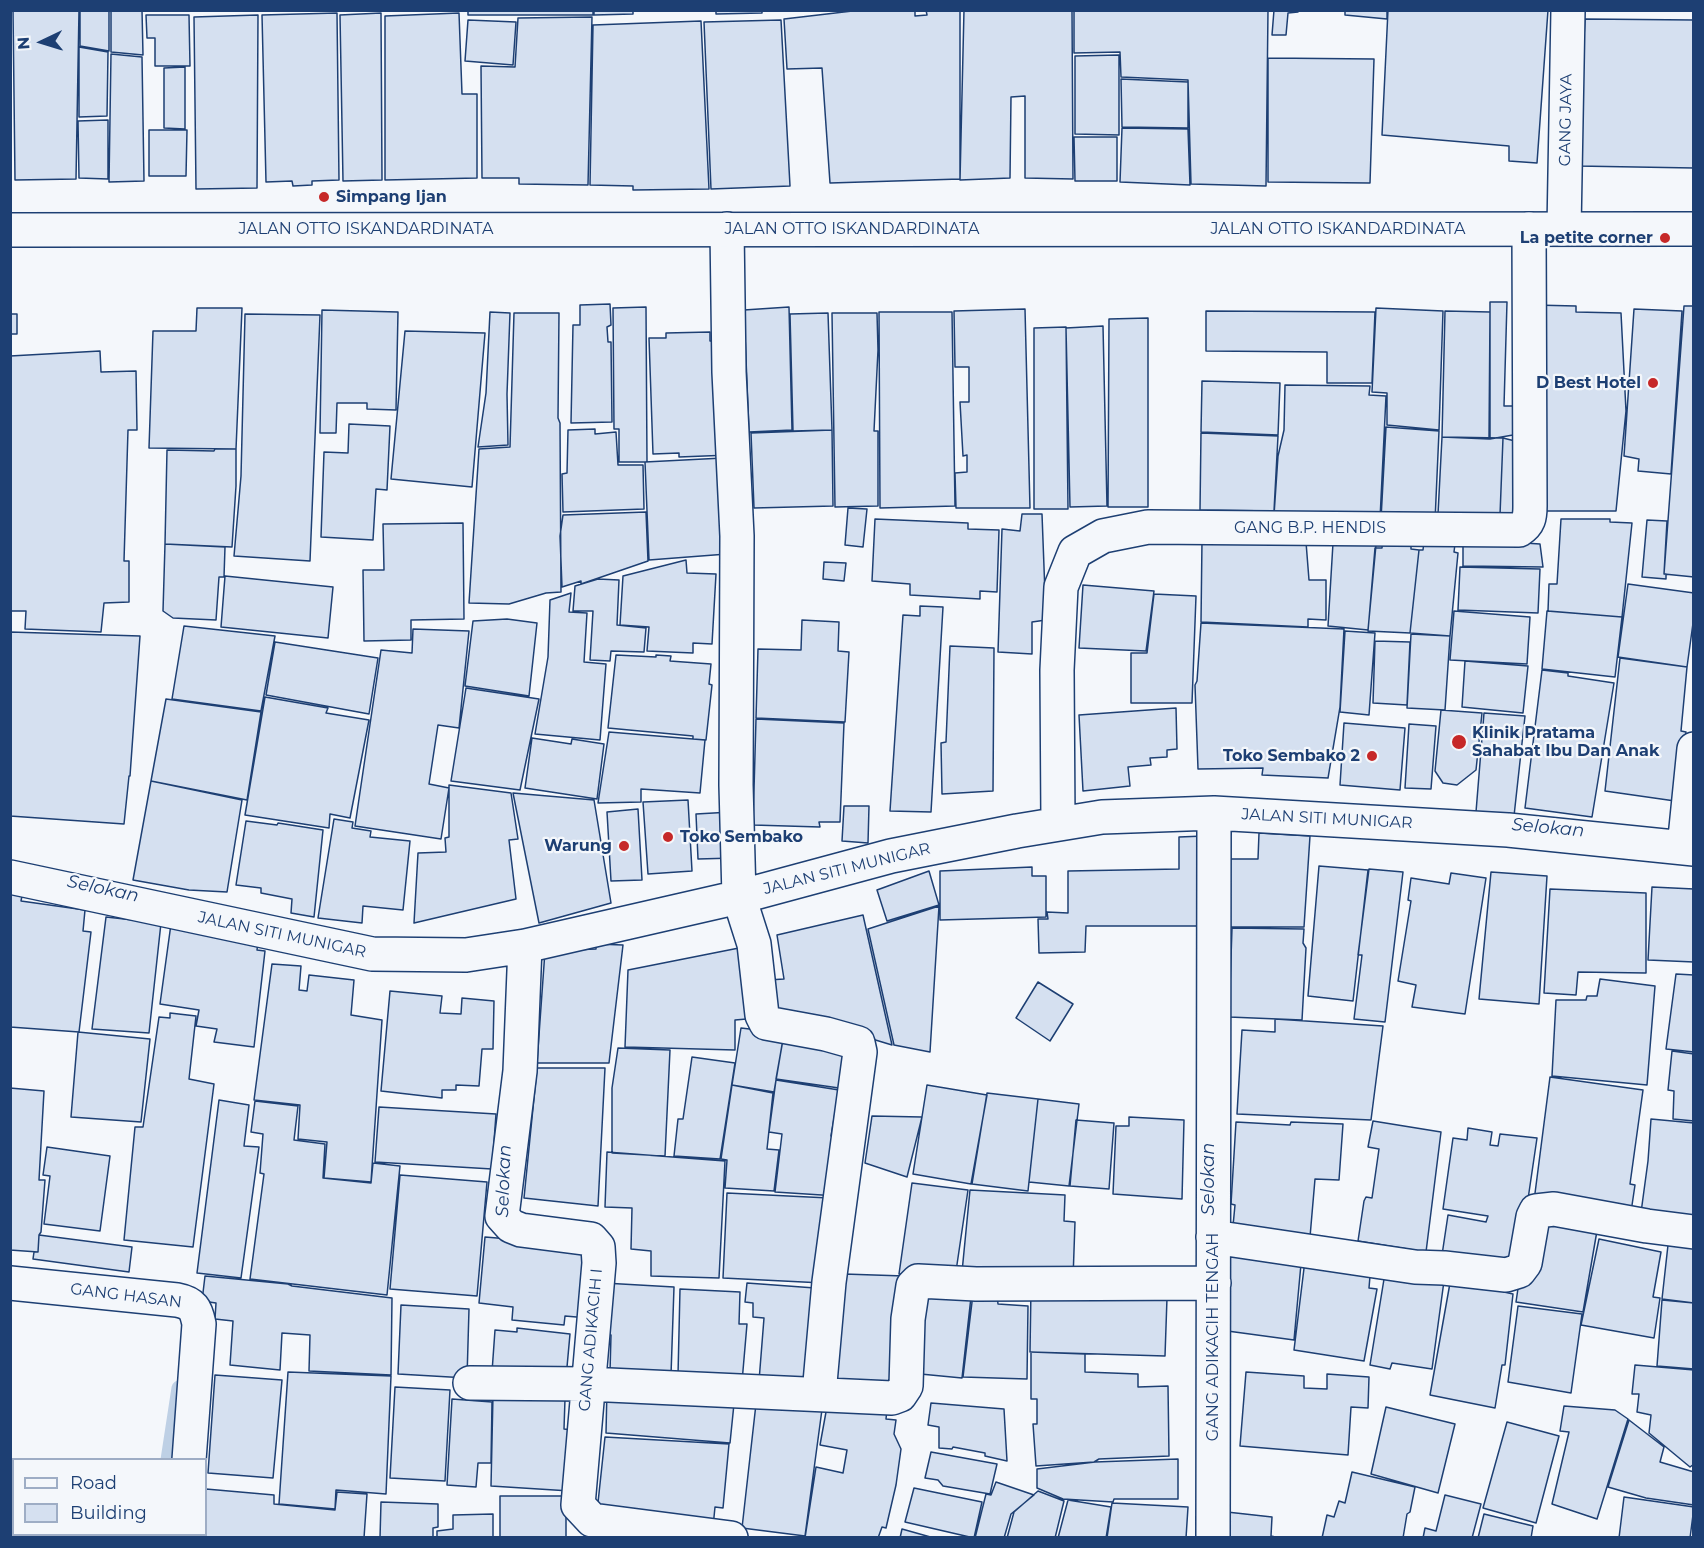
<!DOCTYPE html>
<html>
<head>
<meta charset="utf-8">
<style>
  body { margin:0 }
  #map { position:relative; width:1704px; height:1548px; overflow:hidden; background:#f4f7fb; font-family:Montserrat,sans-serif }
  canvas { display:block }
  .frame { position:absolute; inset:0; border:12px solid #1d3f73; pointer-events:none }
  .legend { position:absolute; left:12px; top:1458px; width:195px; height:78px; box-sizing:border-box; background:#f4f7fb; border:2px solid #9eadc5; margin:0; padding:8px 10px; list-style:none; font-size:18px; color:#1d3f73 }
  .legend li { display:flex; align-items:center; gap:12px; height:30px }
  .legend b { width:30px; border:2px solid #9eadc5 }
  .north { position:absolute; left:12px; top:12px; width:60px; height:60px; -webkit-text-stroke:4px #f4f7fb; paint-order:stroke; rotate:266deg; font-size:16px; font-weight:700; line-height:24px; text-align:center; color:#1d3f73 }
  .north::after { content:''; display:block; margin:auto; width:21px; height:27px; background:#1d3f73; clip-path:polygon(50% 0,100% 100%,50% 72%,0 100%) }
</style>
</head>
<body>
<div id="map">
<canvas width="1704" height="1548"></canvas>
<div class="frame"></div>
<ul class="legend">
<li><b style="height:8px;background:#f4f7fb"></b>Road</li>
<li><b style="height:16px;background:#d5e0f0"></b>Building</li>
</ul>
<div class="north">N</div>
</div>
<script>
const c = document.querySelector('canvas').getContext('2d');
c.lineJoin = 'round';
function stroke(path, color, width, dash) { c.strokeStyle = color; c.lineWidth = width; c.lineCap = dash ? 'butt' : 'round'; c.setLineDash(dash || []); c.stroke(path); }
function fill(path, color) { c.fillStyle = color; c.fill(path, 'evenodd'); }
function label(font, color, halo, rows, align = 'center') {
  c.font = font + ' Montserrat,sans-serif'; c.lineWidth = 4.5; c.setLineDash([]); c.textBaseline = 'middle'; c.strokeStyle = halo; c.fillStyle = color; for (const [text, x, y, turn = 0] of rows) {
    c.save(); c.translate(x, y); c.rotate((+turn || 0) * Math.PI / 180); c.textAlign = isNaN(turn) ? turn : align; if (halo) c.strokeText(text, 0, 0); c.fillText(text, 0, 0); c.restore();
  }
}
stroke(new Path2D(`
  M168,1460L179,1388
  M157,1538V1534`), '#bed0e5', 15);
const building = new Path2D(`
  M13,10H79L76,179L15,180Z
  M80,10H109V51L80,46Z
  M111,10H142L143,55L111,52Z
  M468,10H593V15H468Z
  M594,10H633V14L594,15Z
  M716,10H762V13L716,14Z
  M861,10H915V16L927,15L926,10H960V179L830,183L822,68L787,69L784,19Z
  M964,10H1072L1073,179L1025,178V96L1011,97L1010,178L960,180Z
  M1074,10H1268L1266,186L1191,184L1188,80L1121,77L1120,52L1074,53Z
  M1274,10H1298V12L1288,13L1286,35H1272Z
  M1345,10H1387V19L1345,15Z
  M1388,10H1548L1537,163L1509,161V146L1382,135Z
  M337,13L339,180L312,181V185L293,186L292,181L266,182L262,15Z
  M381,13L382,180L343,181L340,15Z
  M459,13L462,94H477V178L385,180V16Z
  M146,15H189L190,66H155V38H147Z
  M258,15L257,188L196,189L194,17Z
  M592,17L588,185L519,184V178H482L481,66L515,67L518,18Z
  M1585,19L1694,20V168L1577,166Z
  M468,20L516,22L513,65L465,61Z
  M781,20L790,186L711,189L704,22Z
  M701,21L709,189L633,190V186L590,185L593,25Z
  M79,47L108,52L107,116L79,117Z
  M111,54L142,57L144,181L109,182Z
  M1119,55V135L1075,134V56Z
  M1268,58L1374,59L1370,183L1268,182Z
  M185,67V129L164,128V68Z
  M1121,79L1188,82V128L1122,127Z
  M108,120V179L79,178L78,121Z
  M1122,128L1188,129L1190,185L1120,182Z
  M149,130H187L186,176H149Z
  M1074,137H1117V181H1075Z
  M1490,302H1507L1504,406H1514L1513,435L1490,439Z
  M610,304L611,325L607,327L608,342H611L612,422L571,423L573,325H580V305Z
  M1534,305L1576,306V312L1621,313L1626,411L1616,511H1535Z
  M1684,306H1694V577L1664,574Z
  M646,307L647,462H619V429H614L613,308Z
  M789,307L792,430L749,432L744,310Z
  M197,308H242L236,449L149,448L153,331H196Z
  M1376,308L1443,311L1439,430L1387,425V393L1372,392Z
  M1025,309L1030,508H956L955,473L967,472V455L963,456L960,402H969V367H955L954,311Z
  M1634,309L1682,311L1671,474L1638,471L1639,459L1624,456Z
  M322,310L398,312L396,410L367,409V403H337L336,433H320Z
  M1206,311L1375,312L1372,383H1327V352L1206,351Z
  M1445,311L1490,312L1489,439L1442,437Z
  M490,312L510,313L507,394L508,445L478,447L486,393Z
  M879,312H952L955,506L880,508Z
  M514,313H559L558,418L560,423L561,592L546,593L509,604L469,603L479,449L510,447Z
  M828,313L832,430L793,431L790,314Z
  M832,313H877L878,350L874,431H878V506L835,507Z
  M10,314H17V334H10Z
  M245,314L320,315L310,561L234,556L241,476Z
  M1148,318V507H1108L1109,319Z
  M1103,326L1107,506L1070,507L1066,328Z
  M1066,327L1068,509H1034V328Z
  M405,331L485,333L472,487L391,479Z
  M710,332V341H722L730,455L679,457V453L653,454L649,338H666V333Z
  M100,351L101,372L136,371L137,430H128L124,561H129V602L104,603L101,632L25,629L26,611H10V356Z
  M1202,381L1280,383L1278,435L1201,432Z
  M1285,385L1370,386L1369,395L1386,396L1380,519L1274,515L1278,456L1284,430Z
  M349,424L390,426L387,490L376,489L373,540L321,537L324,452L348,453Z
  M1386,427L1439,431L1435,521L1381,519Z
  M595,429V434L616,432L618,465H643L644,509L563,512L562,474L567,473L568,430Z
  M832,430L833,506L754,508L751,433Z
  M1201,433L1278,436L1274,511L1200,510Z
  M1442,437L1503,438L1500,515L1438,514Z
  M1503,438L1519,442L1524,513L1500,515Z
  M215,449H236V486L232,547L165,544L167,450L214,451Z
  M723,458L727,554L649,560L645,462Z
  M848,508L867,509L863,547L845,545Z
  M646,512L648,561L581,584V581L562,587L560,536L563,515Z
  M1022,514H1042L1046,620L1032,622V654L998,652L1002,529L1020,531Z
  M875,519L968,523V529L999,530L997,592L980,591V599L910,595V584L872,581Z
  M1561,519H1610V522L1632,523L1622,617L1548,611L1549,584H1557Z
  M1647,520L1667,521L1664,574H1666V579L1642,577Z
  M463,523L464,619L411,620V640L364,641L363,570H384L383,524Z
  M1383,537L1411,540V549L1419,550L1410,633L1368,631L1375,548H1382Z
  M1463,539L1540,544L1543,567L1463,566Z
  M1202,540L1306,542L1309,580H1326V620L1308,619V627L1201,622Z
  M1424,541L1455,544L1454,552L1458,553L1450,636L1410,633L1419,550H1423Z
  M1333,543L1376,545L1368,630L1328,626Z
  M165,544L225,547L224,577H219L216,620L173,618L163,611Z
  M686,560L687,573L716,574L712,644L693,643V653L647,651L649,627L620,625L623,576Z
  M824,562L846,563L844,581L823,579Z
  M1460,567L1540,569L1538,613L1458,610Z
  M225,576L333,587L328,638L221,627Z
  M598,579L619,580L617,625L646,628L644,652L611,651L610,661L590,660L593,611H573L575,586Z
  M1628,584L1694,593V616L1687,667L1618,657Z
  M1083,585L1154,591L1146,651L1079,648Z
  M571,593L569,612L587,613L584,662L606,664L600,740L535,734L548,657L550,600Z
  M1154,594L1196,596L1192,703H1131V653H1147Z
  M920,606L943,607L931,812L890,811L903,615L920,616Z
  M1454,611L1530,617L1527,664L1450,660Z
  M1547,611L1622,617L1615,677L1542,669Z
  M507,619L537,623L529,696L465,686L473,621Z
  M802,620L839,622L838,651L849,652L845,722L756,718L758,649L801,650Z
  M1201,623L1344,629L1340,707L1328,778L1262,775L1263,768L1198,769L1195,685L1197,681Z
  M184,626L275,636L261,711L172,699Z
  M413,629L469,631L459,728L438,725L429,784L449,788L441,839L355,826L381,650L412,653Z
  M1345,631L1375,633L1369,715L1340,712Z
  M10,632L140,636L130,776H129L124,824L10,816Z
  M1411,634L1450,636L1445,710L1407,708Z
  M1375,641L1410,642L1407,705L1373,703Z
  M275,642L378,658L369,714L266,695Z
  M950,646L994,648L993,791L942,794L941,743L946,742Z
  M616,655L656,657V655L671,656L670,661L711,664L709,684L712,685L706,740L693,739V736L608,728Z
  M1620,658L1687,667L1681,731L1686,732L1675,801L1605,791Z
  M1465,661L1528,666L1523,713L1462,707Z
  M1542,670L1568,673V676L1614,683L1592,817L1525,808Z
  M466,688L539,699L520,790L451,781Z
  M265,697L328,708L326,713L369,720L350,818L330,814L329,828L245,815Z
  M166,699L261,712L247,800L151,781Z
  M1176,708L1177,749L1167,750V757L1150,758L1151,765L1128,767L1130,786L1083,791L1079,715Z
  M1441,710L1482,713L1476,770L1457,785L1443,783L1435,771Z
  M1484,713L1525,716L1514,816L1476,812Z
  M756,719L844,723L840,822H819L820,827L753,825Z
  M1344,723L1405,728L1400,790L1340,785Z
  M1409,724L1436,726L1431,789L1405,788Z
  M609,732L705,740L700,793L641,789V802L598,803Z
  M532,738L571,744L572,739L604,744L597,799L525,788Z
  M151,781L242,800L227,892L189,890L133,880Z
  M449,785L511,793L518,839L509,840L516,899L414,923L418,853L446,852L445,838L449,837Z
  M513,793L594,800L611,903L539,923Z
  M688,800L692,871L648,874L643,802Z
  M844,806H869L868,843L842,841Z
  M638,809L642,880L611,881L607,812Z
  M731,812L734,858L698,859L696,814Z
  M334,819L353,822L352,828L371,831L370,837L410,841L403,910L363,906L362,923L318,918Z
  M246,821L277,825L278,823L323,830L314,917L291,913L292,899L261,893V888L236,885Z
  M1259,833L1310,836L1304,927H1219L1221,859H1258Z
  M1204,836L1201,926H1086L1085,952L1039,953L1038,919H1048L1047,912L1068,913V871L1179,869V837Z
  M1319,866L1368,870L1353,1001L1308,996Z
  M1032,867V876H1046V917L940,920V871Z
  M1369,869L1403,872L1385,1022L1354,1019L1362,955H1358Z
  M929,871L939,905L887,921L877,890Z
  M1491,872L1547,876L1539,1004L1479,999Z
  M1451,873L1486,878L1465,1014L1412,1007L1416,985L1398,981L1411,901L1408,900L1411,878L1449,884Z
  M10,884L24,886L21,901L85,910L83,931L91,932L79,1032L10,1027Z
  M1652,887L1694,889V962L1648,960Z
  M1550,889L1646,893V973L1578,972L1576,995L1544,993Z
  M939,906L930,1052L894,1045L868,929Z
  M863,915L892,1045L839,1029L768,1016V980L784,979L777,935Z
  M106,917L161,923L149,1033L92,1029Z
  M171,924L259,935L257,950L265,951L254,1047L214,1042L217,1029L196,1026L199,1010L160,1004Z
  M1232,928L1304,929L1303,943L1306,948L1302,1020L1229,1017Z
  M596,944L623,945L609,1063H537L545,951L596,949Z
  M749,946L758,1018L735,1020V1050L625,1047L628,970Z
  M272,964L301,966L299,990L307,991L309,975L354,980L351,1015L382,1020L371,1182L324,1178L327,1142L298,1139L300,1105L254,1100Z
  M1676,974L1694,975V1052L1666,1049Z
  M1600,979L1655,986L1647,1085L1552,1076L1556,1000H1586L1587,996H1597Z
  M1038,982L1073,1004L1050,1041L1016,1018Z
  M390,991L442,996L440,1013L461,1014L462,998L494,1001L493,1049H482L479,1086L456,1085V1090H442V1098L381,1091Z
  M170,1013L196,1016L189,1079L214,1084L193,1247L124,1240L135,1127H143L159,1017L170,1018Z
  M1275,1019L1383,1026L1371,1120L1237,1114L1242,1030L1275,1032Z
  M741,1028L784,1033L774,1092L732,1085Z
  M78,1032L150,1039L141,1122L71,1117Z
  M784,1034L849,1042L839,1088L776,1079Z
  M618,1048L670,1050L665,1156L612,1153V1088Z
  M1672,1051L1694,1054V1121L1673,1119L1674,1091L1668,1090Z
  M692,1057L735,1063L720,1159L674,1156L678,1119H683Z
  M537,1068H605L598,1206L524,1198Z
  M1550,1077L1643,1090L1630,1184L1635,1185L1631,1212L1534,1201Z
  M776,1080L839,1090L831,1136L844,1137L837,1196L775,1192L782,1134L769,1132Z
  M732,1085L773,1093L767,1149L779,1150L774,1191L725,1188L727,1160L721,1159Z
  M927,1085L987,1095L971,1184L913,1174Z
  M10,1088L44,1091L39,1180H45L41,1232L39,1235L38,1252L10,1250Z
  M987,1093L1038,1099L1028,1191L972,1184Z
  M1038,1099L1079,1104L1069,1186L1029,1182Z
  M219,1100L249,1105L244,1146L259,1147L241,1278L197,1273Z
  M255,1101L298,1106L294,1140L325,1144L323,1178L371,1183L373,1163L400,1166L387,1295L250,1279L264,1174L260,1173L263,1134L251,1132Z
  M379,1107L496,1114L492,1169L375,1162Z
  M872,1116L922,1117L907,1177L865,1163Z
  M1129,1117L1184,1120L1182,1199L1113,1194L1116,1126H1129Z
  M1651,1119L1694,1123V1225L1640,1220L1648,1161Z
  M1076,1120L1114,1123L1109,1189L1070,1186Z
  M1373,1121L1441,1132L1426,1252L1358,1241L1364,1201L1366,1197L1372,1198L1379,1149L1368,1147Z
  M1236,1122L1290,1125L1291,1122L1343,1124L1339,1180L1315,1179L1310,1237L1233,1226L1235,1205L1231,1204Z
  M1468,1128L1492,1132L1490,1145L1498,1146L1500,1134L1537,1138L1518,1267L1442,1255L1448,1215L1486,1222L1488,1216L1443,1209L1453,1138L1467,1140Z
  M47,1147L110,1156L100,1231L44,1224L50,1176L43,1175Z
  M607,1152L725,1161L719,1278L651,1276V1251L631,1249L632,1208L605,1207Z
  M400,1175L487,1182L477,1296L390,1289Z
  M912,1183L968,1190L955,1278L899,1274Z
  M970,1190L1065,1195L1064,1221L1075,1222L1073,1279L962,1272Z
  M727,1193L829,1198L823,1283L723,1278Z
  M1538,1215L1598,1225L1583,1312L1516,1302L1520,1275Z
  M39,1235L132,1247L129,1272L33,1259L34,1252H38Z
  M1669,1236L1694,1239V1303L1662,1299Z
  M485,1237L593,1246L588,1318L565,1316L564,1325L512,1320L513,1307L479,1303Z
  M1599,1239L1661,1252L1653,1297L1660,1298L1654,1338L1581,1325Z
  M1228,1244L1302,1253L1294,1340L1220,1330Z
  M1306,1252L1371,1264L1369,1288L1377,1289L1364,1361L1294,1350Z
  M1385,1273L1444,1281L1432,1369L1392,1363L1390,1369L1370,1365Z
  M844,1274L904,1276L899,1386L832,1379Z
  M205,1276L288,1284L292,1286L392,1298L391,1375L309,1371L310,1335L282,1333L280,1370L230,1365L233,1321L215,1319L216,1303L202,1301Z
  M604,1283L674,1287L671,1375L610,1372L611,1335L601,1334Z
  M747,1283L815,1288L808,1384L759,1381L764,1318L753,1317V1303L745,1302Z
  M1450,1283L1500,1284L1504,1292L1513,1294L1505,1365H1502L1495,1408L1430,1395Z
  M917,1284L972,1288L962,1378L910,1373Z
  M1031,1288L1167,1298L1165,1356L1030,1352Z
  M680,1289L740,1292L739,1324H747L742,1382L678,1375Z
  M973,1294L997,1295L998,1304L1028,1306L1027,1379L963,1377Z
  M1662,1300L1694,1303V1369L1657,1366Z
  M401,1305L469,1309L467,1378L398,1374Z
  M1518,1306L1582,1314L1571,1393L1508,1382Z
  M517,1328L570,1334L566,1378L492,1372L495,1330L517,1332Z
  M1031,1352L1085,1354V1372L1138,1374V1387L1168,1386L1169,1456L1099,1459L1094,1462L1036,1466L1033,1424H1037V1399H1031Z
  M1635,1365L1694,1370V1464L1690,1467L1649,1433L1651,1415L1637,1412L1639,1394H1632Z
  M288,1372L391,1376L386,1494L336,1490L335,1509L279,1504Z
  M1246,1372L1304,1376V1388L1327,1389V1374L1369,1377L1368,1408L1351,1407L1348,1455L1240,1446Z
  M215,1375L282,1380L273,1478L208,1473Z
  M395,1387L450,1390L445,1481L390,1478Z
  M607,1388L735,1394L730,1443L606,1433Z
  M493,1395L565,1399L564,1429L573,1430L570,1491L491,1486Z
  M757,1395L823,1402L805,1536L742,1528Z
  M452,1399L492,1402L491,1463H478L476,1487L447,1485Z
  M828,1401L887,1409L886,1419L896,1420L894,1434L901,1449L896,1485L886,1528L882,1527L878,1538H805L816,1467L843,1473L847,1450L820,1445Z
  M931,1403L1004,1409L1007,1461L985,1456V1453L953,1447L952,1449L939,1448V1427L928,1425Z
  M1564,1406L1615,1410L1628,1419L1597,1519L1552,1504L1569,1432L1560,1431Z
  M1386,1407L1455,1424L1438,1493L1371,1474Z
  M1629,1420L1664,1447L1660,1462L1694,1472V1505L1646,1498L1608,1487Z
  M1507,1422L1559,1436L1536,1523L1483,1508Z
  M605,1437L729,1444L723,1508L715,1507L713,1527L597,1512Z
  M931,1452L997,1464L990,1494L943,1486L938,1480L925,1478Z
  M1178,1459V1499H1114L1113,1502L1063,1499L1037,1488V1469L1095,1462Z
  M1352,1472L1415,1487L1410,1512L1407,1514L1403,1538H1322L1327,1515L1334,1517L1339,1501L1345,1503Z
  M996,1482L1034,1495L1011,1514L1004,1538H975L986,1494L991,1495Z
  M914,1488L982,1502L974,1538L905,1522Z
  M206,1489L274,1495V1504L335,1510L337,1492L367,1494L364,1538H199L200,1534H206Z
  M1038,1491L1064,1501L1055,1538H1007L1014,1512Z
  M1445,1495L1481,1504L1472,1538H1423L1425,1528L1436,1531Z
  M500,1496H566V1538H500Z
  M1624,1497L1694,1507L1690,1538H1619Z
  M1068,1500L1111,1507L1106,1538H1058Z
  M381,1502L438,1504V1527L433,1528V1538H380Z
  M1112,1503L1188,1507L1186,1538H1107Z
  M1227,1512L1272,1517L1271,1536L1280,1538H1226Z
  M493,1514V1538H437V1531L453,1529V1515Z
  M1484,1514L1533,1526L1531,1538H1478Z
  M902,1529L934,1538H900Z`);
fill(building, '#d5e0f0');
stroke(building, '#1d3f73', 1.5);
const minor = new Path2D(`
  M727,229L729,372L737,536L736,785L739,897L754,944L762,1015L766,1023L826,1034L858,1043L860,1052L829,1282L819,1394
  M1564,229L1568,10
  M1058,824L1057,670L1061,587L1075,552L1103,536L1148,527L1519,530C1529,524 1530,517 1530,506L1529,229
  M1684,848L1694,749
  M10,877L372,954L466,955L525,946L739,897L891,856L1017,831L1102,817L1214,813L1508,830L1694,849
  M525,946L520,1071L502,1216L511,1226L521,1230L591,1239L598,1247L599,1263L578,1505L592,1520L731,1538
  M1213,1237L1415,1267L1444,1268L1506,1275L1519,1271L1525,1263L1533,1217L1536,1211L1554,1209L1647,1226L1694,1232
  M10,1283L177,1300C193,1303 196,1309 199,1324L189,1460
  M470,1383L587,1384L892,1398L900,1395L906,1386L908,1319L913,1286L918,1281L976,1284L1214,1283
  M183,1538L184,1534
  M1213,1538L1214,813`);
const primary = new Path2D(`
  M10,230L1694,229`);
stroke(minor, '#1d3f73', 36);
stroke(primary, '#1d3f73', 36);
stroke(minor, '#f4f7fb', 33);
stroke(primary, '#f4f7fb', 33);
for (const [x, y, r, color] of [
  [324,197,6,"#c62828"],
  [1665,238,6,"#c62828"],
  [1653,383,6,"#c62828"],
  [1459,742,8,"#c62828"],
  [1372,756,6,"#c62828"],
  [668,837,6,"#c62828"],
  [624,846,6,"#c62828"]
]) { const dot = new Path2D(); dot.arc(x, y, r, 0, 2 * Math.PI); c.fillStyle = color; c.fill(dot); stroke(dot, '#f4f7fb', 2); }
label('16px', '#1d3f73', '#f4f7fb', [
  ["GANG JAYA",1566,120,-89],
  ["JALAN OTTO ISKANDARDINATA",366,229],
  ["JALAN OTTO ISKANDARDINATA",852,229],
  ["JALAN OTTO ISKANDARDINATA",1338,229],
  ["GANG B.P. HENDIS",1310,528],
  ["JALAN SITI MUNIGAR",1327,819,3],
  ["JALAN SITI MUNIGAR",847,869,-14],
  ["JALAN SITI MUNIGAR",282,935,12],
  ["GANG HASAN",126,1296,7],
  ["GANG ADIKACIH TENGAH",1213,1337,-90],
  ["GANG ADIKACIH I",591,1340,-85]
]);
label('bold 16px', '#1d3f73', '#f4f7fb', [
  ["Simpang Ijan",336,197,"left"],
  ["La petite corner",1653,238],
  ["D Best Hotel",1641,383],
  ["Klinik Pratama",1472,733,"left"],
  ["Sahabat Ibu Dan Anak",1472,751,"left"],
  ["Toko Sembako 2",1360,756],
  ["Toko Sembako",680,837,"left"],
  ["Warung",612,846]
], 'right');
label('italic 18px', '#1d3f73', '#f4f7fb', [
  ["Selokan",1548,828,5],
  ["Selokan",103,889,12],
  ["Selokan",1209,1179,-90],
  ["Selokan",504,1181,-88]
]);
</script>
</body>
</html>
